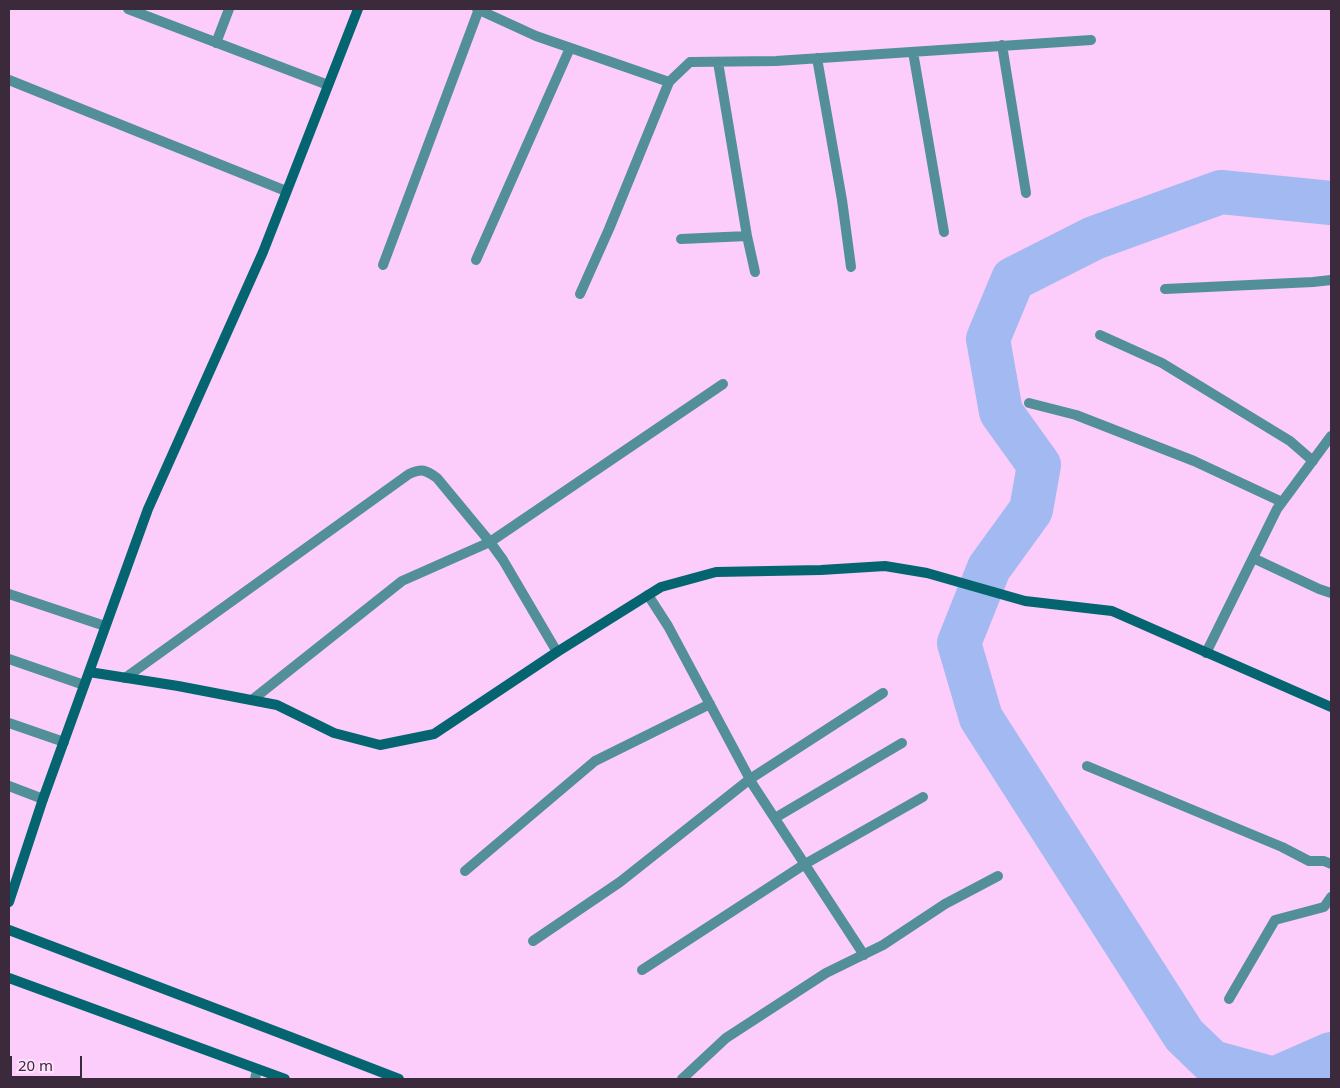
<!DOCTYPE html>
<html>
<head>
<meta charset="utf-8">
<style>
  body { margin:0 }
  #map { position:relative; width:1340px; height:1088px; overflow:hidden; background:#fccdfa; font-family:"Noto Sans",sans-serif }
  canvas { display:block }
  .frame { position:absolute; inset:0; border:10px solid #3b2a3b; pointer-events:none }
  .scale { position:absolute; left:10px; top:1056px; width:72px; height:22px; box-sizing:border-box; border:2px solid #3b2a3b; border-top:0; padding-left:6px; font-size:15px; line-height:18px; white-space:nowrap; color:#3b2a3b; -webkit-text-stroke:4px #fee2fc; paint-order:stroke }
</style>
</head>
<body>
<div id="map">
<canvas width="1340" height="1088"></canvas>
<div class="frame"></div>
<div class="scale">20 m</div>
</div>
<script>
const c = document.querySelector('canvas').getContext('2d');
c.lineJoin = 'round';
function stroke(path, color, width, dash) { c.strokeStyle = color; c.lineWidth = width; c.lineCap = dash ? 'butt' : 'round'; c.setLineDash(dash || []); c.stroke(path); }
stroke(new Path2D(`
  M1331,203L1221,192L1094,238L1013,279L988,339L1001,412L1039,465L1031,510L989,568L959,643L981,718L1184,1035L1212,1062L1274,1079L1331,1054`), '#a2b9f1', 44);
stroke(new Path2D(`
  M128,9L328,85
  M477,9L536,36L669,82L609,229L580,294
  M216,43L229,9
  M1002,45L1026,193
  M913,52L944,232
  M817,58L842,200L851,267
  M718,62L747,236L755,272
  M9,80L286,191
  M669,82L690,62L776,61L1091,40
  M681,239L747,236
  M476,260L570,48
  M383,265L479,9
  M1165,289L1313,282L1331,280
  M1100,335L1162,363L1290,441L1313,461
  M1029,403L1076,415L1194,461L1282,502
  M1253,558L1319,589L1331,593
  M9,594L105,626
  M648,595L668,626L753,785L864,955
  M1206,653L1277,509L1331,436
  M9,659L84,685
  M125,678L409,474C422,468 426,470 437,478L490,542L723,384
  M252,700L402,581L490,542L503,560L557,652
  M9,723L64,742
  M1087,766L1282,847L1309,861H1324L1331,864
  M9,786L43,799
  M775,818L902,743
  M465,871L595,761L710,704
  M533,941L620,882L750,779L883,693
  M642,970L805,864L923,797
  M1229,999L1275,920L1324,907L1331,897
  M255,1079L257,1070
  M682,1079L726,1038L826,973L883,945L945,904L998,876`), '#528f98', 10);
stroke(new Path2D(`
  M89,672L178,686L277,705L334,733L380,745L434,734L557,652L661,587L716,572L821,570L885,566L927,573L1025,601L1112,611L1331,707
  M9,902L43,799L148,509L263,252L358,9
  M9,930L293,1038L399,1079
  M9,978L285,1079`), '#046570', 10);
</script>
</body>
</html>
